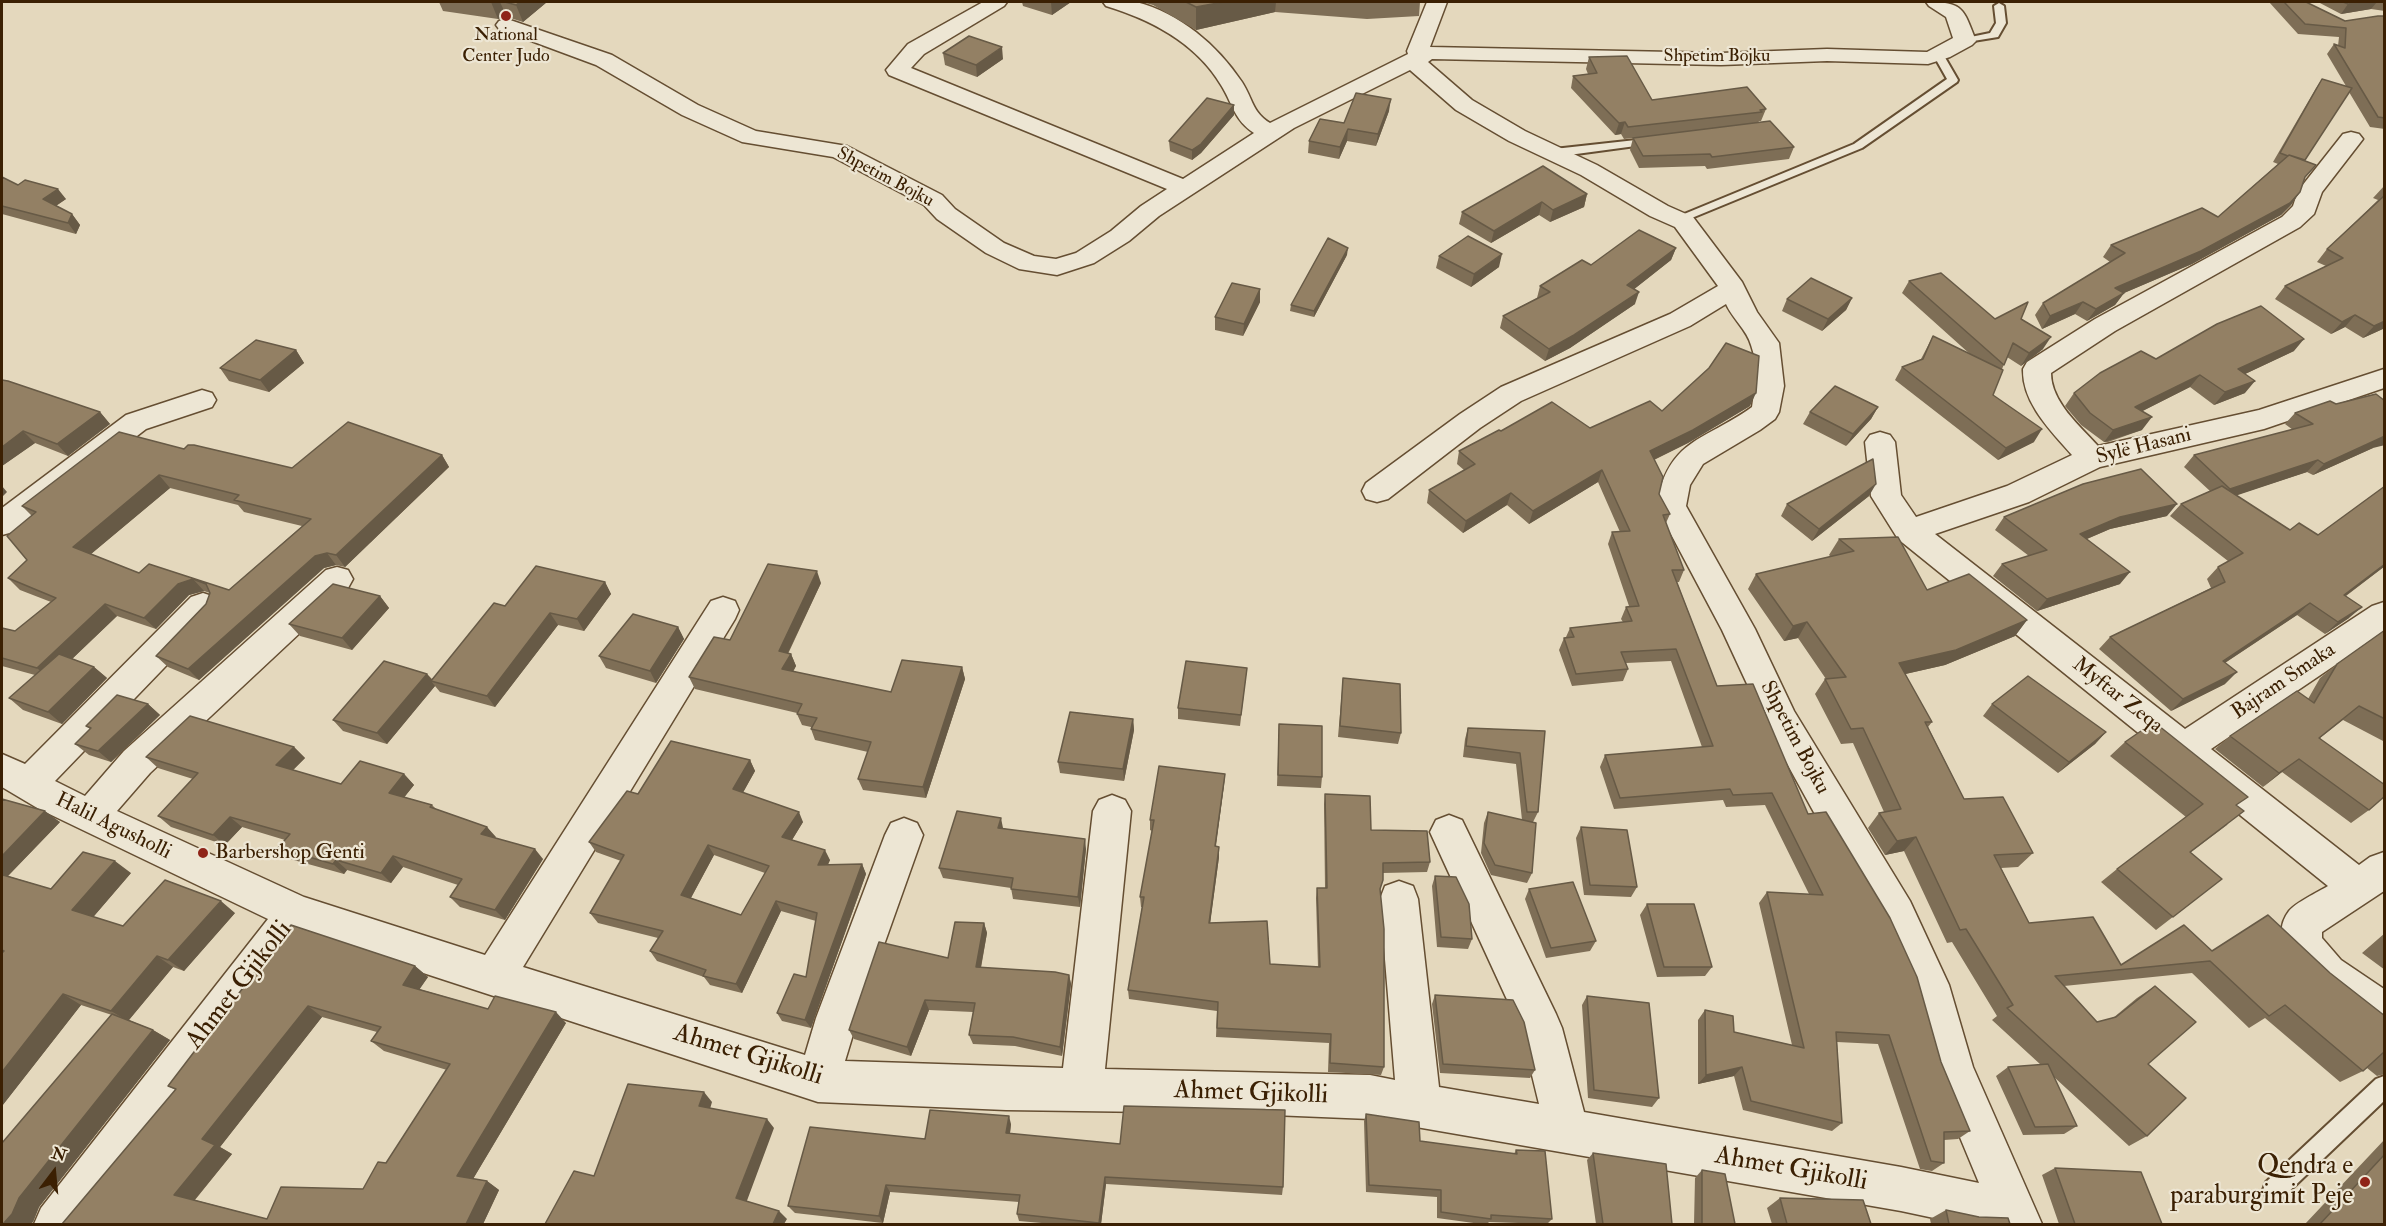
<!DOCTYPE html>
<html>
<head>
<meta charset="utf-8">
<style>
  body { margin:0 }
  #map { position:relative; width:2386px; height:1226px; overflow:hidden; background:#e4d8bd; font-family:"IM FELL Double Pica",serif }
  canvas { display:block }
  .frame { position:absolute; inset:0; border:3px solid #3b2003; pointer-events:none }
  .north { position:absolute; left:24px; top:1142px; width:60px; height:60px; -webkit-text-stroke:4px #ede6d4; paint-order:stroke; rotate:16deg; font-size:16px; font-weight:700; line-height:24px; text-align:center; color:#3b2003 }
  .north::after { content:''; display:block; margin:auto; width:21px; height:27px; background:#3b2003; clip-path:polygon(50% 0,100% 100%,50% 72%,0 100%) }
</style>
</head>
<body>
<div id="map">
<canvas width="2386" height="1226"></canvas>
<div class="frame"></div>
<div class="north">N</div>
</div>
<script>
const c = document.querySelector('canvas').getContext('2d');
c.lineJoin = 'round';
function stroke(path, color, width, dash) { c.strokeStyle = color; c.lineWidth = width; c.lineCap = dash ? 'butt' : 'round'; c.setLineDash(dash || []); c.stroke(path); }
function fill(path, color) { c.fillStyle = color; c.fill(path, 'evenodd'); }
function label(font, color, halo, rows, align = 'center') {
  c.font = font + ' "IM FELL Double Pica",serif'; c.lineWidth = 4.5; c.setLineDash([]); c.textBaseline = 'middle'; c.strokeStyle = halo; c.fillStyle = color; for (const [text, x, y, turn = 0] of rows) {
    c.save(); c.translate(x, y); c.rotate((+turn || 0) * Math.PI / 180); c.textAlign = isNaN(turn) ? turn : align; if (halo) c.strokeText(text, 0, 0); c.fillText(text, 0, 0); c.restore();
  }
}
const lane = new Path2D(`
  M1999,3L2004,6L2006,23L1998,37L1961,43V39L1990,33L1996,23L1994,6Z
  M1939,53L1943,54L1958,80L1957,82L1862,148L1682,222H1674L1672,219L1854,144L1947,79L1934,56Z
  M1654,138L1658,139V143L1554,157L1548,153L1554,149Z
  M2384,1076V1101L2282,1198L2274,1201L2266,1198L2263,1190L2266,1182L2376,1079Z`);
const street = new Path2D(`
  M983,2H1007L1004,6L924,54L911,68L1183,179L1254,133C1234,120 1233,104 1221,85C1196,43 1152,20 1106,6L1103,2C1113,2 1126,0 1136,2C1180,13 1217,45 1242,82C1253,99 1252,112 1270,123L1408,54L1407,51L1427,2H1447L1430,47L1721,53L1827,49L1927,52L1953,38L1946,17L1929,6L1926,2C1964,2 1963,8 1976,41L1972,45L1950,57L1928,64L1827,61L1721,65L1432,59L1428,62L1472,100L1525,131L1597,165L1668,206L1693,217L1742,282L1757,312L1779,343L1784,386L1779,412L1775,419L1760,430L1703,464L1690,485L1686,506L1755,629L1794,711L1910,901L1949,985L1973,1067L2042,1224H1962L1901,1211L1370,1119L1224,1113L1006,1110L818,1102L304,934L85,1224H34L41,1208L268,919L39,809L2,787V754L25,764L191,597L203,593L215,597L219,606L215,615L55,781L85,796L124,751L326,570L337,567L348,570L353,579L348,588L150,773L117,811L304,897L485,955L711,601L723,597L735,601L739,610L735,619L523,967L805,1055L816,1018L885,835L891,823L904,818L917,823L923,835L858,1018L845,1061L1063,1068L1093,811L1099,800L1112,795L1125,800L1131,811L1105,1069L1370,1075L1395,1080L1380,899L1385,886L1399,881L1413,886L1418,899L1439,1087L1539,1104L1521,1030L1430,832L1436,820L1449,815L1462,820L1556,1014L1562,1028L1584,1112L1901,1167L1979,1183L1932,1070L1909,986L1882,927L1822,827L1768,729L1722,630L1656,506C1669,438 1703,442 1752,407C1755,388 1758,364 1751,345C1747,330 1732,318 1726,304L1690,326L1521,401L1480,428L1388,499L1377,502L1366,499L1362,491L1366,483L1460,414L1501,387L1670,314L1718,286L1675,227L1650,216L1581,175L1509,141L1456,110L1410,70L1294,128L1159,216L1129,241L1094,263L1057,275L1019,269L986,253L937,219L924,205L833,157L742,142L682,115L596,65L499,29L496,25L499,21L506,19L513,21L612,55L698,105L756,131L847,146L942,195L955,209L1004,243L1034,256L1056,259L1076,253L1111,231L1141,206L1167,189L889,75L886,70L908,44Z
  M2351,132L2359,134L2363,139L2322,192L2314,214L2300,227L2115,331L2051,373C2051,402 2080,426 2098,446L2259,410L2384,369V388L2264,429L2100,467L2029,502L1935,534L2185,729L2372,606L2384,602V632L2211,749L2359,865L2370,857L2384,852V891L2322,932V938L2341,960L2384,989V1033C2350,1019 2254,957 2289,911C2295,903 2318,892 2328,886L1898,539L1871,496L1865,442L1870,435L1880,432L1890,435L1895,442L1901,495L1916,517L2007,486L2072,455C2051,431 2022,403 2023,369L2027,362L2095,319L2282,217L2293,206L2298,191L2343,134Z
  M202,390L212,393L216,400L212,407L146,429L13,532L2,535V508L126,415Z`);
stroke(lane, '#654e32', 4);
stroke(street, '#654e32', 3);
fill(lane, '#ede6d4');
fill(street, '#ede6d4');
fill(new Path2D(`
  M439,2H547L523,22L507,17L498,19L443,11Z
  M1022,2H1071L1052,15L1023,6Z
  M1142,2H1420L1419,16L1367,19L1275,12L1196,30L1153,5Z
  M2269,2H2306L2345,21L2385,16V129L2370,127L2349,92L2305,160V178L2300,192L2291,205L2281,215L2192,264L2124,293L2115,305L2087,321L2075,314L2042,329L2035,315L2043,303L2110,262L2103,257L2111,245L2218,217L2278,164L2273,162L2316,88L2322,79L2346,86L2327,54L2334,44L2338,46L2339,37L2298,34Z
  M2318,2H2385V11L2371,9L2341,14Z
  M943,53L1003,59L977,77L945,65Z
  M1589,57L1652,100L1766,109L1761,121H1759L1758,123L1794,147L1789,159L1707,169L1705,166L1639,168L1630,150L1633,138L1624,139L1621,134L1615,135L1571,88L1573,76L1588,74L1586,69Z
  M1234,105V115L1201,153L1192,160L1170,151L1169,141Z
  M1389,111L1376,146L1347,141L1339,159L1308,153L1309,141L1344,123Z
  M2,177L18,185L66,199L56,206L72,214L80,225L76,234L2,214Z
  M2385,185V328L2363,338L2345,327L2331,334L2275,299L2285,286L2326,266L2317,262L2327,249L2378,200L2373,198Z
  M1587,194L1584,207L1550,222L1539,215L1491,243L1459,224L1462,212Z
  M1676,248L1671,260L1634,289L1635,304L1570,348L1545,361L1500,328L1503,316L1537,298L1540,286L1591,265Z
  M1347,255L1314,317L1290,311L1291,305Z
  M1439,256L1499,267L1471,287L1436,268Z
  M1909,281L1995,319H2021L2043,349L2021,366L2007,357L2002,369L1993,395L2034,442L1998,460L1895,380L1902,367L1921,359L1933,336L1971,355L1902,293Z
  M1260,289V302L1243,336L1215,330V317Z
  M1852,298L1846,310L1822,331L1782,311L1787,299Z
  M296,350L304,363L269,392L229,381L220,368Z
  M2294,351L2245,374V393L2214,405L2190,387L2142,411V430L2108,442H2104L2081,425L2065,406L2074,393L2156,359Z
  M2,380L100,412L110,424L68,456L35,443L2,466Z
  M1750,406L1688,443L1654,460L1659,494L1670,514L1666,523L1684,570L1679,582H1677L1717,686L1808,814L1941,1062L1970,1131L1958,1139L1944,1140V1163L1932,1171L1920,1169L1878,1044L1837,1042L1842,1123L1832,1131L1743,1110L1734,1076L1698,1084V1020L1705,1010L1734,1032L1792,1045L1759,903L1767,892L1809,894L1765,805L1726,807L1723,800L1614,809L1600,767L1605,755L1702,747L1671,661L1626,663L1628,669L1623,681L1572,686L1559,650L1564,638L1566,637L1570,628L1623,622L1621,619L1626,607L1629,606L1608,544L1612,532H1620L1598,482L1529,524L1507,505L1463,533L1427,503L1429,490L1464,470L1457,464L1459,451L1501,431L1590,428L1662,411Z
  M1878,407L1871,419L1846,446L1803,424L1810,412Z
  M2295,413L2373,448L2313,475L2307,472L2236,495L2290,530L2318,535L2385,486V566L2346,596L2349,618L2325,634L2297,615L2225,663V684L2171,711L2099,649L2110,637L2211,588L2207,579L2218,567L2228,561L2170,516L2181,504L2210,491L2184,467L2194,455L2293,430L2285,424Z
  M184,449L292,468L442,455L449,467L345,567L336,565L324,568L199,680L168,667L156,656L206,604L210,593L204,591L189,595L156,629L117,616L72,659L94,667L107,678L62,724L23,710L9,698L35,675L2,666V628L15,631L51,602L20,590L8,578L27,560L32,516L22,506ZM170,488L238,505L244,512L302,526L229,590L149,564L139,573L91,554Z
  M1869,496L1812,541L1781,516L1787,504Z
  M2167,516L2110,529L2087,539L2120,584L2037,611L1993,576L2002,564L2029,556L1995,530L2004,517Z
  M1839,539L1927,590L2027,620L2015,636L1945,665L1905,674L1932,722L1928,727L1964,799L2033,853L2018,867L2001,868L2029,923L2121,965L2212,951L2330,973L2385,1016V1074L2377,1076L2367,1068L2363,1071L2340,1082L2265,1018L2249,1028L2192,973L2064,986L2097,1022L2113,1018L2137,998L2155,986L2148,1064L2147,1136L2129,1146L2054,1077L2077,1126L2064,1134L2023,1135L1996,1076L2008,1067L2041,1065L1992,1020L1997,1016L1952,942L1947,943L1904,851L1885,855L1868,828L1879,813L1884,812L1853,743L1841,744L1815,694L1825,679H1826L1798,638L1784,641L1748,589L1756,574L1831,557L1829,555Z
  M605,582L611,594L584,631L558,625L495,707L440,692L435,686L387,744L343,731L333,720L427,674L432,679L505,606Z
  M821,583L788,654H791L796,666L793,672L891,692L962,667L965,679L926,798L863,790L858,779L868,752L815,740L811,729V727L802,725L797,714V713L695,689L689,677L730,640Z
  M380,596L389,608L352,650L300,636L289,624Z
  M678,627L684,639L656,683L606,668L599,656Z
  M2385,630V742L2343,720L2320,738L2369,810L2351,823L2282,772L2263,787L2215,749L2230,736L2308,699L2320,678L2337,664Z
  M1247,668L1240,726L1178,719V708Z
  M1343,678L1401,733L1398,744L1338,737Z
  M148,704L160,715L111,762L89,755L75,744L90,729L86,726Z
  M1992,704L2106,732L2095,744L2058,773L1983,716Z
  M1133,719L1134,730L1124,781L1060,773L1058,762Z
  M1279,724L1322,777L1321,788L1277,786Z
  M1468,728L1545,731L1538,812L1533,822L1532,873L1527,883L1491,875L1481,853L1484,823L1488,812L1522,820L1516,764L1463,757L1465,739Z
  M2125,742L2237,806L2227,825L2190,853L2222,879L2156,930L2101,882L2117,869L2186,817L2110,756Z
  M294,747L305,758L293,770L341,784L404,774L414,785L404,797L432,805L436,809L487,827L495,838L543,859L505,920L460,907L450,897L458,885L403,867L391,883L347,870L344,874L290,859L278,848L285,840L242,827L225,845L171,827L158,816L193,779L158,768L146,757Z
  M750,760L755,771L743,792L803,822L792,840L830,860L828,865L862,864L866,874L811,1028L782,1021L777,1013L806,977L816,921L781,911L742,993L710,985L704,977L657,961L650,951L658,938L598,923L590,913L621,861L596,852L589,842L638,794ZM714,855L765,873L741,915L691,898Z
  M1225,774L1224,785L1216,846L1219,847V857L1210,923L1270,964L1318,967L1316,898L1317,888H1325L1324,804L1325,794L1371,830L1430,862L1427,872L1383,873L1380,892L1384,1067L1381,1075L1328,1072L1329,1043L1216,1037L1217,1011L1129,999L1128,990L1142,907H1141L1140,897L1152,831L1150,830V820Z
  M2,799L60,822L8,876L51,889L131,873L93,917L123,926L235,913L184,971L173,967L129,1020L153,1030L170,1040L39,1207L33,1222L30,1224H2L112,1015L81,1005L2,1106Z
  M1581,827L1637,887L1631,897L1584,895L1576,838Z
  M1003,828L1086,849L1080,907L1013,899L1011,888L943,878L939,868Z
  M1435,876L1472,939L1468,949L1437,947L1432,886Z
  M1529,889L1596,941L1590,951L1546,958L1525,899Z
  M1647,904L1712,967L1705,976L1657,977L1640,915Z
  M984,923L987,933L981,968L1069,975L1071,984L1062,1056L1015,1046L973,1044L969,1035L973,1012L929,1010L911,1056L854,1039L849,1030L948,958Z
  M291,925L415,966L428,977L419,989L488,1009L566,1023L473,1179L487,1181L499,1190L483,1224H62L176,1090L168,1086ZM322,1017L377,1032L371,1041L384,1051L447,1070L386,1163L363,1189L267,1219L195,1200L232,1154L220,1147Z
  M2385,933V970L2362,953Z
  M1435,995L1535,1070L1530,1078L1440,1073L1432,1004Z
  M1587,996L1659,1098L1652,1107L1588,1098L1582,1005Z
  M1366,1114L1420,1141L1514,1154L1516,1150L1552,1219L1547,1224L1489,1222L1487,1224H1481L1437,1218V1197L1366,1192L1364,1121Z
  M1011,1124L1010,1133L1283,1187L1282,1195L1106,1184L1101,1224H1053L1019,1221L1017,1214L1019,1202L890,1192L883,1223L795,1213L788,1206L925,1139Z
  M2385,1139V1224H2305Z
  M1593,1153L1672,1224H1596L1587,1160Z
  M2055,1168L2162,1224H2059L2042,1175Z
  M1702,1170L1735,1224H1694L1695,1178Z
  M1780,1198L1871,1224H1772L1767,1208Z
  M1946,1210L2010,1224H1931L1930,1219Z`), '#7e6e56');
fill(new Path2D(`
  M491,2H500L507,17L498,19Z
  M520,2H547L523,22L516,5Z
  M1051,2H1071L1052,15Z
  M1223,2H1276L1275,12L1196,30V7Z
  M2364,2H2377L2371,9L2341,14L2348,4Z
  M1002,47L1003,59L977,77L976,65Z
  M1391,99L1389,111L1376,146L1378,134Z
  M1234,105V115L1201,153L1192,160V150Z
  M1625,122L1621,134L1615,135L1619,123Z
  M1348,129L1347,141L1339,159L1340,147Z
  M58,189L66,199L51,209L43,199Z
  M2300,192L2291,205L2281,215L2192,264L2124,293L2115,305L2087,321L2096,309L2115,288Z
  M1587,194L1584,207L1550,222L1553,210Z
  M1542,202L1539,215L1491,243L1494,231Z
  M72,214L80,225L76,234L68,223Z
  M1348,248L1347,255L1314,317V311Z
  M1676,248L1671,260L1623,298L1627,285Z
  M1502,254L1499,267L1471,287L1474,274Z
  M1260,289V302L1243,336L1244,324Z
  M1639,292L1635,304L1570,348L1545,361L1549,349Z
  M1852,298L1846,310L1822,331L1828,319Z
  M2083,302L2075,314L2042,329L2050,316Z
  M2355,315L2345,327L2331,334L2342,322Z
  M2385,321V328L2363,338L2374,326Z
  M2051,337L2043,349L2021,366L2029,353Z
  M2304,339L2294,351L2228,382L2238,369Z
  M296,350L304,363L269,392L260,380Z
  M2200,375L2190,387L2125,420L2135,407Z
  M2255,381L2245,393L2214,405L2225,392Z
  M1756,393L1750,406L1688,443L1645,464L1650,451Z
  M1878,407L1871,419L1846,446L1853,434Z
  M100,412L110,424L68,456L57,444Z
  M2152,417L2142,430L2104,442L2113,430Z
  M2042,429L2034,442L1998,460L2006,448Z
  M23,431L35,443L2,466V447Z
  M2385,436V445L2373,448L2313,475L2324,464Z
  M442,455L449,467L345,567L336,555Z
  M2318,460L2307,472L2220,501L2230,489Z
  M1602,470L1598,482L1529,524L1533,511Z
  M159,475L170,488L85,559L73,547Z
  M1876,484L1869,496L1812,541L1819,529Z
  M2,486L7,492L2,497Z
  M1511,493L1507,505L1463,533L1466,521Z
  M2177,504L2167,516L2110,529L2070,546L2080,534L2120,517Z
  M327,553L336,565L324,568L199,680L188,669L315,556Z
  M2385,564V566L2332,606L2344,595Z
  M817,571L821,583L783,663L779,651Z
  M2130,572L2120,584L2037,611L2047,599Z
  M193,579L204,591L189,595L156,629L144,618L178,584Z
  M605,582L611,594L584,631L577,619Z
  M380,596L389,608L352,650L342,638Z
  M2310,603L2297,615L2211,672L2223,661Z
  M105,604L117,616L50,680L37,668Z
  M2362,607L2349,618L2325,634L2338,622Z
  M550,613L558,625L495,707L487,696Z
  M2027,620L2015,636L1945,665L1888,678L1899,663Z
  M1807,622L1798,638L1784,641L1793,626Z
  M678,627L684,639L656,683L650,671Z
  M791,654L796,666L787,681L782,669Z
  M94,667L107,678L62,724L48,712Z
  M962,667L965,679L926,798L923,787Z
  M2237,672L2225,684L2171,711L2183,699Z
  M427,674L433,681H431L435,686L387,744L377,733Z
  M148,704L160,715L111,762L98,751Z
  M1133,719L1134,730L1124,781L1123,769Z
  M2106,732L2095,744L2058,773L2069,762Z
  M294,747L305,758L287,776L276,765Z
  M2299,759L2282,772L2263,787L2279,773Z
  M750,760L755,771L739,800L733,789Z
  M404,774L414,785L399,804L389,793Z
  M1225,774L1224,785L1214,857L1215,846Z
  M45,811L60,822L4,880L2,878V856Z
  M799,812L803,822L787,848L782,837Z
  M230,817L242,827L225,845L213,835Z
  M1001,818L1003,828H998Z
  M487,827L496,837L490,844L481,834Z
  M1916,837L1904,851L1885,855L1897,841Z
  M1085,839L1086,849L1080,907L1078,897Z
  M708,845L714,855L687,905L681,895Z
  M1219,847V857L1209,932V923Z
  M535,849L543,859L505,920L495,910Z
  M825,850L830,860L822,875L818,865Z
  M393,856L403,867L391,883L381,873Z
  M336,860L347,870L344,874L333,864Z
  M115,861L131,873L89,922L72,910Z
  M862,864L866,874L811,1028L805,1020Z
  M221,901L235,913L184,971L168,960Z
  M776,901L781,911L742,993L736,984Z
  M984,923L987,933L979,977L976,967Z
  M157,956L173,967L128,1021L111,1011Z
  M415,966L428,977L415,996L403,985Z
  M1069,975L1071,984L1062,1056L1060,1047Z
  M63,994L81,1005L2,1106V1072Z
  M925,1000L929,1010L911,1056L907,1047Z
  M308,1006L322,1017L220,1147L232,1154L192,1203L174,1195L202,1139Z
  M556,1012L566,1023L470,1184L457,1176Z
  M153,1030L170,1040L39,1207L33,1222L30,1224H3L19,1198Z
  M1742,1067L1734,1076L1698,1084L1706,1075Z
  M704,1092L712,1102L708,1116L699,1106Z
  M1009,1116L1011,1124L1009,1141L1006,1133Z
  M767,1119L774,1128L745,1206L736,1198Z
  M1105,1177L1106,1184L1101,1224H1099Z
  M487,1181L499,1190L483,1224H466Z
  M886,1185L890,1192L883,1223L879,1216Z
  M779,1211L787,1219L784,1224H773Z`), '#675a46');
const building = new Path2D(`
  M505,2H520L516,5Z
  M1186,2H1223L1196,7Z
  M2284,2H2306L2345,21L2378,16H2385V118L2378,117L2334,44L2345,48L2346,28L2305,24Z
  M2343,2H2364L2348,4Z
  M969,36L1002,47L976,65L943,53Z
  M1627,56L1652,100L1747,87L1766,109L1760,110L1762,112L1628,127L1625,122L1619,123L1573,76L1597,73L1589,57Z
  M2322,79L2352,88L2305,160L2289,155L2288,156L2280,153Z
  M1356,93L1391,99L1378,134L1348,129L1340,147L1309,141L1320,119L1344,123Z
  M1207,98L1234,105L1201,144L1192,150L1169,141Z
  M1770,121L1794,147L1712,157L1710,154L1643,156L1633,138Z
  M2289,155L2316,165L2305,177L2300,192L2290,203L2201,251L2115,288L2124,293L2096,309L2083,302L2050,316L2043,303L2125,253L2111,245L2202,208L2218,217Z
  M1543,166L1587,194L1553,210L1542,202L1494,231L1462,212Z
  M2,177L18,185L25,180L58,189L43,199L72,214L68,223L2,206Z
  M2385,195V321L2374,326L2355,315L2342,322L2285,286L2343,258L2327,249Z
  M1639,230L1676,248L1627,285L1639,292L1574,335L1549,349L1503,316L1550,292L1540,286L1582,260L1591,265Z
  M1468,236L1502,254L1474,274L1439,256Z
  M1328,238L1348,248L1314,311L1291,305Z
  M1941,273L1995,319L2028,302L2021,319L2051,337L2029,353L2013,343L2004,365L1909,281Z
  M1811,278L1852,298L1828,319L1787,299Z
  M1232,283L1260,289L1244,324L1215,317Z
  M2261,306L2304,339L2238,369L2255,381L2225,392L2200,375L2135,407L2152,417L2113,430L2090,413L2074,393L2100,373L2141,351L2156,359L2217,324Z
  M1933,336L2003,370L1993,395L2042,429L2006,448L1902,367L1923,359Z
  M256,340L296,350L260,380L220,368Z
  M1726,343L1759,356L1756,393L1693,430L1650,451L1663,477L1659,494L1670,514L1663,515L1684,570H1672L1717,686L1753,684L1808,814L1826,812L1890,918L1917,977L1941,1062L1970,1131L1944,1132V1163L1931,1161L1889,1035L1836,1032L1842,1123L1751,1101L1742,1067L1706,1075L1705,1010L1733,1016L1734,1032L1804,1048L1767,892L1823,895L1772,793L1733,795L1730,789L1620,798L1605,755L1713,746L1676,649L1621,652L1628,669L1576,674L1564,638L1574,637L1570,628L1632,621L1626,607L1639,606L1612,532L1630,531L1602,470L1533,511L1511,493L1466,521L1429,490L1475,464L1459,451L1499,430L1501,431L1552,402L1590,428L1650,401L1662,411L1709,368Z
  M2,380L8,381L100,412L57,444L23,431L2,447Z
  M1835,386L1878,407L1853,434L1810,412Z
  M2376,394L2385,401V436L2324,464L2318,460L2230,489L2194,455L2313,424L2295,413L2330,401L2336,404Z
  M348,422L442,455L336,555L327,553L315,556L188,669L156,656L206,604L210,593L206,584L193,579L178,584L144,618L105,604L37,668L2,658V628L15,631L56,598L8,578L27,560L7,536L36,512L22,506L119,432L184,449L188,445H194L292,468ZM159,475L239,495L234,500L311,519L229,590L149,564L139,573L73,547Z
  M1873,459L1876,484L1819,529L1787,504Z
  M2141,469L2177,504L2120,517L2080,534L2130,572L2047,599L2002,564L2047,550L2004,517L2083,484Z
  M2222,486L2290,530L2299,523L2318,535L2385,486V564L2344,595L2362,607L2338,622L2310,603L2223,661L2237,672L2183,699L2110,637L2225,582L2218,567L2243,553L2181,504Z
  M1898,537L1927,590L1969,574L2027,620L1956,650L1899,663L1932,722H1925L1964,799L2003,797L2033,853L1994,855L2029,923L2093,917L2121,965L2184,925L2212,951L2268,915L2330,973L2385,1016V1052H2384L2363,1071L2285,1005L2269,1016L2210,961L2055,976L2097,1022L2116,1017L2155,986L2196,1022L2148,1064L2186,1098L2147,1136L2007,1008L2013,1005L1966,929L1960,930L1916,837L1897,841L1879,813L1901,809L1863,728L1851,729L1825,679L1846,677L1807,622L1793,626L1756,574L1854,551L1839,539Z
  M768,564L817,571L779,651L791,654L782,669L891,692L902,660L962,667L923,787L858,779L871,742L811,729L817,718L797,714L802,704L689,677L714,637L730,640Z
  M536,566L605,582L577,619L550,613L487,696L431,681L494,603L505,606Z
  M333,584L380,596L342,638L289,624Z
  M633,614L678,627L650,671L599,656Z
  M2385,630V719L2359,706L2319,738L2385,785V796L2369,810L2299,759L2279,773L2230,736L2297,691L2314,703L2337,664Z
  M59,654L94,667L48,712L9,698Z
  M384,661L427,674L377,733L333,720Z
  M1186,661L1247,668L1241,715L1178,708Z
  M2028,676L2106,732L2069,762L1992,704Z
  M1343,678L1400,684L1401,733L1340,726Z
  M117,695L148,704L98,751L75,744L91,728L86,726Z
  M1070,712L1133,719L1123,769L1058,762Z
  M190,716L294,747L276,765L341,784L360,761L404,774L389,793L432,805L430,807L487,827L481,834L535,849L495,910L450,897L462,879L393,856L381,873L336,860L333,864L278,848L290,834L230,817L213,835L158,816L198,773L146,757Z
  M2154,722L2248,797L2236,805L2244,811L2190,852L2222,879L2173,917L2117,869L2203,804L2125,742Z
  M1279,724L1322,726V777L1278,775Z
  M1468,728L1545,731L1538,812H1527L1520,753L1466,746Z
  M671,741L750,760L733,789L799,812L782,837L825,850L818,865L862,864L805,1020L777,1013L794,974L806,977L817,913L776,901L736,984L703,976L706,970L650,951L663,931L590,913L624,855L589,842L627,791L638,794ZM708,845L769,866L741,915L681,895Z
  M1159,766L1225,774L1215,846L1219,847L1209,923L1267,921L1270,964L1320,967L1317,888H1327L1325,794L1370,796L1371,830L1427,831L1430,862L1383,863V880L1380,889L1384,929V1067L1330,1063L1331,1034L1217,1028L1218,1002L1128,990L1144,897H1140L1154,820H1150Z
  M2,799L45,811L2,856Z
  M957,811L1001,818L998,828L1085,839L1078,897L1011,889L1013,878L939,868Z
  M1488,812L1536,823L1532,873L1495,865L1484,843Z
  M1581,827L1627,830L1637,887L1590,885Z
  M83,852L115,861L72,910L123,926L165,880L221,901L168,960L157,956L111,1011L63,994L2,1072V953L4,951L2,950V877L3,875L51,889Z
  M1435,876L1456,877L1469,904L1472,939L1441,937Z
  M1573,882L1596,941L1551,948L1529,889Z
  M1647,904H1694L1712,967H1664Z
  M955,922L984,923L976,967L1055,972L1069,975L1060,1047L1013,1037L969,1035L975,1003L925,1000L907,1047L849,1030L879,942L948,958Z
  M291,925L415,966L403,985L488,1009L495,996L556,1012L457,1176L487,1181L466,1224H62L176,1089L168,1086ZM308,1006L381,1027L371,1041L450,1064L386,1163L378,1162L363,1189L281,1187L267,1219L174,1195L215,1145L202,1139Z
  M1435,995L1513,1000L1524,1022L1535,1070L1443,1064Z
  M1587,996L1649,1003L1659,1098L1594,1090Z
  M112,1014L153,1030L19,1198L12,1214L3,1224H2V1143Z
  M2048,1064L2077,1126L2035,1127L2008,1067Z
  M628,1084L704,1092L699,1106L767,1119L736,1198L779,1211L773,1224H545L574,1171L594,1176Z
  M1124,1106L1285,1110L1283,1187L1105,1177L1099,1223L1017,1214L1020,1195L886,1185L879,1216L788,1206L810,1127L925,1139L930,1110L1009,1116L1006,1133L1120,1144Z
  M1366,1114L1419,1122L1420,1141L1517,1154L1516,1150L1545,1151L1552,1219L1491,1215V1219L1441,1212V1190L1369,1185Z
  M1593,1153L1666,1164L1672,1224H1603Z
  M2385,1154V1224H2320Z
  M2055,1168L2141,1172L2162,1224H2075Z
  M1702,1170L1725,1174L1735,1224H1702Z
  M1780,1198L1863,1200L1871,1224H1787Z
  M1946,1210L1979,1217L2008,1218L2010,1224H1949Z`);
fill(building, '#938064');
stroke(building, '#675a46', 1.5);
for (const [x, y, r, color] of [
  [506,16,6,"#8f2418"],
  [203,853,6,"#8f2418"],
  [2365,1182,6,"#8f2418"]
]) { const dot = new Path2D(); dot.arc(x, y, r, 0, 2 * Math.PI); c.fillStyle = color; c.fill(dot); stroke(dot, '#ede6d4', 2); }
label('18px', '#3b2003', '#ede6d4', [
  ["National",506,36],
  ["Center Judo",506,57]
]);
label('18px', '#3b2003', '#ede6d4', [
  ["Shpetim Bojku",1717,57],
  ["Shpetim Bojku",885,178,28]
]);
label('21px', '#3b2003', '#ede6d4', [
  ["Sylë Hasani",2144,447,-14],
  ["Bajram Smaka",2284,682,-34],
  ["Myftar Zeqa",2117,696,38],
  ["Shpetim Bojku",1794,738,62],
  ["Halil Agusholli",113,827,26]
]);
label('21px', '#3b2003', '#ede6d4', [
  ["Barbershop Genti",215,853]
], 'left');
label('26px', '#3b2003', '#ede6d4', [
  ["Ahmet Gjikolli",240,986,-52],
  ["Ahmet Gjikolli",748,1056,17],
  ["Ahmet Gjikolli",1251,1094,2],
  ["Ahmet Gjikolli",1791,1170,10]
]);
label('26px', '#3b2003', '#ede6d4', [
  ["Qendra e",2353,1167],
  ["paraburgimit Peje",2353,1197]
], 'right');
</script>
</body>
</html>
